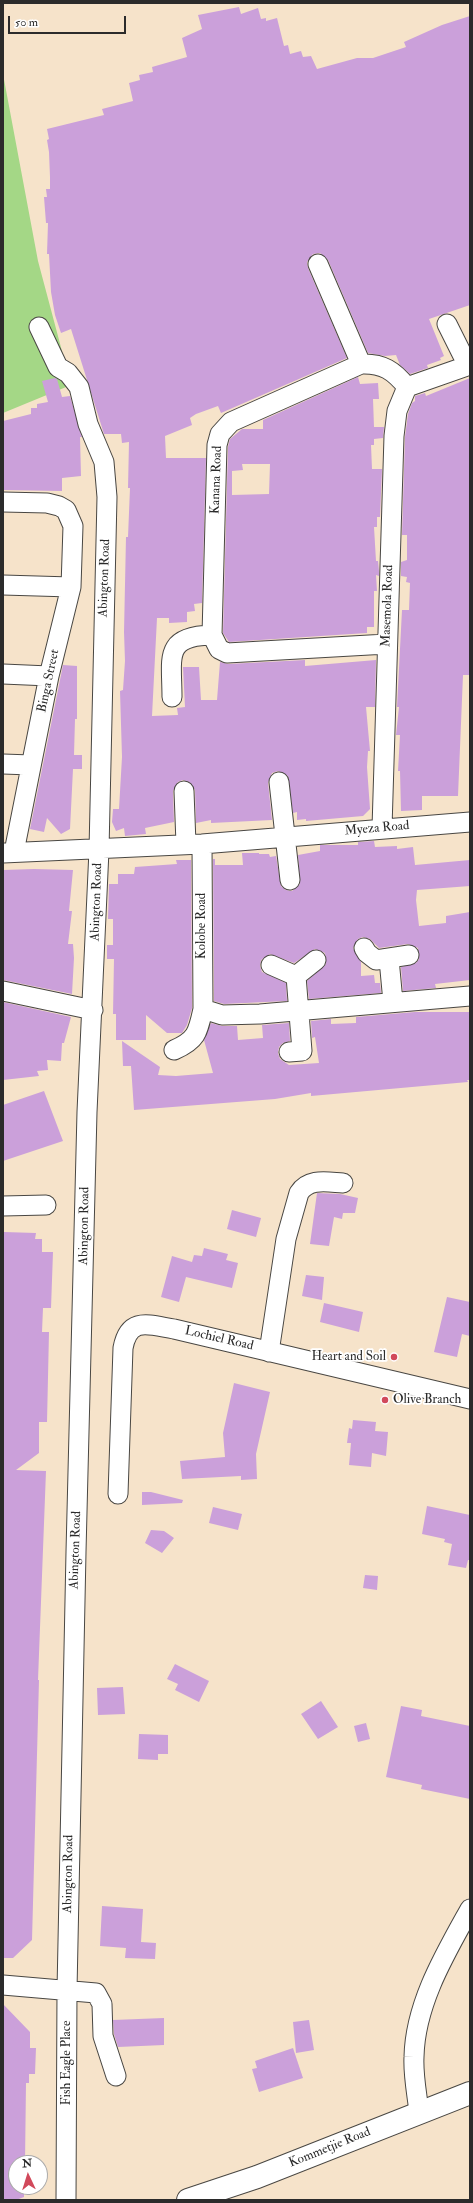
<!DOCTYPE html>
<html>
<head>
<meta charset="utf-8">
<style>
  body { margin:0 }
  #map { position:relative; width:473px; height:2203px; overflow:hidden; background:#f6e3ca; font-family:"IM FELL Double Pica",serif }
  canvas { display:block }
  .frame { position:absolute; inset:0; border:4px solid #2b2b2b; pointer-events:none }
  .north { position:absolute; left:8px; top:2155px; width:40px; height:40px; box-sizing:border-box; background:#fff; border:1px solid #aaa; border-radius:50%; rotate:356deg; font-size:11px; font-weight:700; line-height:16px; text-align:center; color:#2b2b2b }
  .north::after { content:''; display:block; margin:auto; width:14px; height:18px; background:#d1495b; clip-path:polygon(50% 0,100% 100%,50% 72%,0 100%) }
  .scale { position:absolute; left:8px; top:16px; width:118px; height:18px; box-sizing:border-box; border:2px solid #2b2b2b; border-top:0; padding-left:5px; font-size:12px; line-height:14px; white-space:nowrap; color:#2b2b2b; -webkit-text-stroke:3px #fff; paint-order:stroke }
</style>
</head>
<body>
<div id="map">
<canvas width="473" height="2203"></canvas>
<div class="frame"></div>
<div class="north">N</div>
<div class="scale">50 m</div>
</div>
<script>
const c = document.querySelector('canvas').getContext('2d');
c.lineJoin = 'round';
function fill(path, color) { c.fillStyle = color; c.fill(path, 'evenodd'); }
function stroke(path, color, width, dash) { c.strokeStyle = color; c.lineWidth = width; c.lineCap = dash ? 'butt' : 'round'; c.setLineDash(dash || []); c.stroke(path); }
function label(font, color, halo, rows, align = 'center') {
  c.font = font + ' "IM FELL Double Pica",serif'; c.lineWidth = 3.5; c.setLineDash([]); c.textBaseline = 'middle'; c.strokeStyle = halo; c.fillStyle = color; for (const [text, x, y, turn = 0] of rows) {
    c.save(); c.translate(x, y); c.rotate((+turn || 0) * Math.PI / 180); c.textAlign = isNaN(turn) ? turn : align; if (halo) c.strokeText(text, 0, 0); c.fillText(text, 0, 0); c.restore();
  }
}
fill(new Path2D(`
  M3,74L38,261L71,385L3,413Z`), '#a4d786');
fill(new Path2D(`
  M239,7L241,14L258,8L261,19L266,18V21L277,18L284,46L288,45L290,54L301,51L303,57L311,56L317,69L357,58H373L406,47L404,42L442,25L470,16V305L429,319L444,356L440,358L441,360L427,365L428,368L410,374L400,365L396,355L385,356L368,353L328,260L320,253L313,254L307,262L308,268L347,358L221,413L218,406L196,414L190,418L192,425L165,436L166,458H206L202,603L194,604L195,611L187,612V622L169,623V618H157L152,716L178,715L177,708L185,707L183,667H199L201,700H217L220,662L228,664L305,660V666L376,660L375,707H366L370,751H368L367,767L370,809L363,816L306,821V819L297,820V812L293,813L288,776L278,771L272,773L268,783L272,820L211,823V820L196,823L195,790L189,782L183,780L178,782L173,791L174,822L145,828L146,834L125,836L124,828L116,831L112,822L113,809H119L122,757L120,691L123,690L125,661L124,632L126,537H128L130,488H128L129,442L122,443L121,434H104L71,329L61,333L55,315L51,292L49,254H47L48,223H46L44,197H47L46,189H50V177L49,152L47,140L49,139L47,129L104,115L102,109L133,101L129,83L140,80L139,75L153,72L152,67L187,57L182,38L202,29L198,15Z
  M358,377L360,384L378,383L379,399H373L374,427H384L383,438L374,439V445H371L372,469H382L380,517H377V527H374L376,561H378L379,571V576L376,575L377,591H374V627H367V633L229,642L223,633L228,447L230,439L242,429H263V420ZM242,464H270L269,494L232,495V471L243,470Z
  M55,378L57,379L62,397L70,396L82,437H80L81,476L62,478V491L3,490V421L31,414V408H37V404L48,402L42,381Z
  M470,378V675H463L458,796H422V810L401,811L400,771H398L400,735H396L399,707H397L402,610H409L410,583L406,582L407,577L401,576V562L407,560V535H402L405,437L408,414L412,403L415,401V396L425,393L426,396Z
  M63,665L77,666V719H75L74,755H82V769H73L70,829L61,834L47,818L44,832L30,829Z
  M374,841L375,847L397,846V849L413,847L415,865L470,860V886L417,890L416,900L419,926L446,923V916L470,912V980L435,984L436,988L403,991L401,967L416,963L419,959L418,948L408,944L379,948L370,939L363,937L358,939L353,948L361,962V976L374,975L375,983H380L381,993L309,999L307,981L326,964L325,953L315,949L294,963L270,954L261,960L260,966L262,972L286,983L287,1001L224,1004L214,1001L213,859H215V865H243L242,853H259V854H269L270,857L276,856L281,886L286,890L292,891L300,884L298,855L320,851V845H358V842Z
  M176,860H191L192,1008L187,1025L182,1033H167L146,1015V1040H116V1014H113L114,959H107V945H113V919H108L109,884H118V874H134L135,867L177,864Z
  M34,869L73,870L69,911H72L68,944H73L74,958L72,994L3,980V870Z
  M3,1002L71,1017L64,1043H62L61,1061L47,1060L48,1070L37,1071L39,1076L3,1080Z
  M415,1012H470V1080H467L468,1082L311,1096V1093L275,1099L134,1110L131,1066H123L122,1041L160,1067L158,1075L176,1076L213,1073L204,1040L211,1023L222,1026H237L238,1040L263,1038L262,1025L289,1023L290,1041L283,1043L279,1047L278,1053L280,1059L289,1065L319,1063L315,1037L312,1038L311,1021L331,1019V1024L356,1023V1017Z
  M44,1091L63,1141L3,1161V1105Z
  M317,1193L340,1194L358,1198L355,1213H343L342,1219L334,1217L329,1246L310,1244Z
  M232,1210L261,1218L256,1237L227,1229Z
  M4,1232L36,1233L35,1239H42V1252H53L51,1308H43L42,1332H49L47,1422H39V1453L16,1470L46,1471L38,1680H39L32,1940L13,1958H3Z
  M204,1248L228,1254L226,1260L238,1263L232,1288L186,1277L179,1302L161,1297L172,1256L192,1262L194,1255L202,1256Z
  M306,1275L324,1277L322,1300L302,1296Z
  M447,1297L470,1302V1336L462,1334L457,1357L434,1352Z
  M324,1303L363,1312L359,1332L320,1322Z
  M234,1383L270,1392L256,1454L257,1479L241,1480V1476L182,1479L180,1461L225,1457L223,1433Z
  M353,1420L376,1422L375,1431L388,1432L386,1456L372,1453L371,1467L349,1465L351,1443H347L349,1428L352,1429Z
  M142,1492H151L183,1500L182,1503L142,1505Z
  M427,1506L470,1515V1560H468L466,1568L448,1565L452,1544L444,1542L445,1539L422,1534Z
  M213,1507L242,1514L238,1530L209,1523Z
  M151,1530L164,1531L174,1538L162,1553L145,1543Z
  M365,1575L378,1576L377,1590L363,1588Z
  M175,1664L209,1681L199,1702L175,1690L178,1684L167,1679Z
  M123,1687L125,1714L98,1715L97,1688Z
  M321,1701L338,1727L318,1739L301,1714Z
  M401,1706L422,1710L421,1716L470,1726V1799L421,1789L422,1785L386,1777Z
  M366,1723L370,1739L358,1742L354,1726Z
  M139,1734L168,1735V1754H158V1760L138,1759Z
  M102,1906L143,1909L141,1942L156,1943L155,1959L125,1958L126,1948L100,1946Z
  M3,2004L30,2032V2048H36L35,2074H29V2083H26L25,2163H16V2187H24V2197L16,2200H3Z
  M164,2018V2045L118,2047L114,2034L113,2020Z
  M309,2020L314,2050L296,2053L293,2022Z
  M293,2048L303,2078L259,2092L252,2069L257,2068L255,2061Z`), '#cba0da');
const minor = new Path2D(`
  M318,264L361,364
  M447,324L468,366
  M39,327L58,367L68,373L79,387L88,424L104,462L107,497L99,850L87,1112L76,1552L67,1990L66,2200
  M407,387L470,365
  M3,502L47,503L59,506L66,510L73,526L71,587L49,676L14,852
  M3,585L71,587
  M3,674L49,676
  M172,697C172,658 163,636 212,635
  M3,764L31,765
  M279,782L290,880
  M184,791L186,844
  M382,828L394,436L397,411L407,387C394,371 383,363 361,364L231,422L220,434L217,445L212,635L219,649L227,653L387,644
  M202,844L203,1009L222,1015L260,1014L470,996
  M3,853L202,844L470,822
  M364,948L367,953L376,960L409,955
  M389,959L393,1002
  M271,965L296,976
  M296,976L316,960
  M3,991L93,1010
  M174,1050C197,1040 198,1032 203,1009
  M289,1052L302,1051L296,976
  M3,1206L46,1205
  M269,1352L286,1239L299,1193C309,1178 326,1182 343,1183
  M118,1494L123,1348C129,1316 149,1325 174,1329L470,1399
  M3,1985L96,1993L102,2004L103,2036L116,2076
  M419,2112C417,2094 413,2075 414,2057C415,2004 445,1954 470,1909`);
const major = new Path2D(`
  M188,2200L257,2177L470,2093`);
stroke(minor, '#494743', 21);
stroke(major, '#494743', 24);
stroke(minor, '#fff', 19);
stroke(major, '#fff', 22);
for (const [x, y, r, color] of [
  [394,1357,4,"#d1495b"],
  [385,1400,4,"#d1495b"]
]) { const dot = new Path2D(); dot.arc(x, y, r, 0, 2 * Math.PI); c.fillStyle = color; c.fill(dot); stroke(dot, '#fff', 1.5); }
label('13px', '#2b2b2b', '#fff', [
  ["Kanana Road",217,480,-88],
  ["Abington Road",105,578,-88],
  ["Masemola Road",388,606,-88],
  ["Binga Street",49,681,-78],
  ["Myeza Road",377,829,-5],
  ["Abington Road",97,902,-88],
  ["Kolobe Road",202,926,-90],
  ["Abington Road",85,1226,-89],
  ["Lochiel Road",219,1339,13],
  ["Abington Road",76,1550,-88],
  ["Abington Road",69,1874,-89],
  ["Fish Eagle Place",67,2063,-90],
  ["Kommetjie Road",330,2148,-22]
]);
label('13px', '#2b2b2b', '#fff', [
  ["Heart and Soil",386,1357],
  ["Olive Branch",393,1400,"left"]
], 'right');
</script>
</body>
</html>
